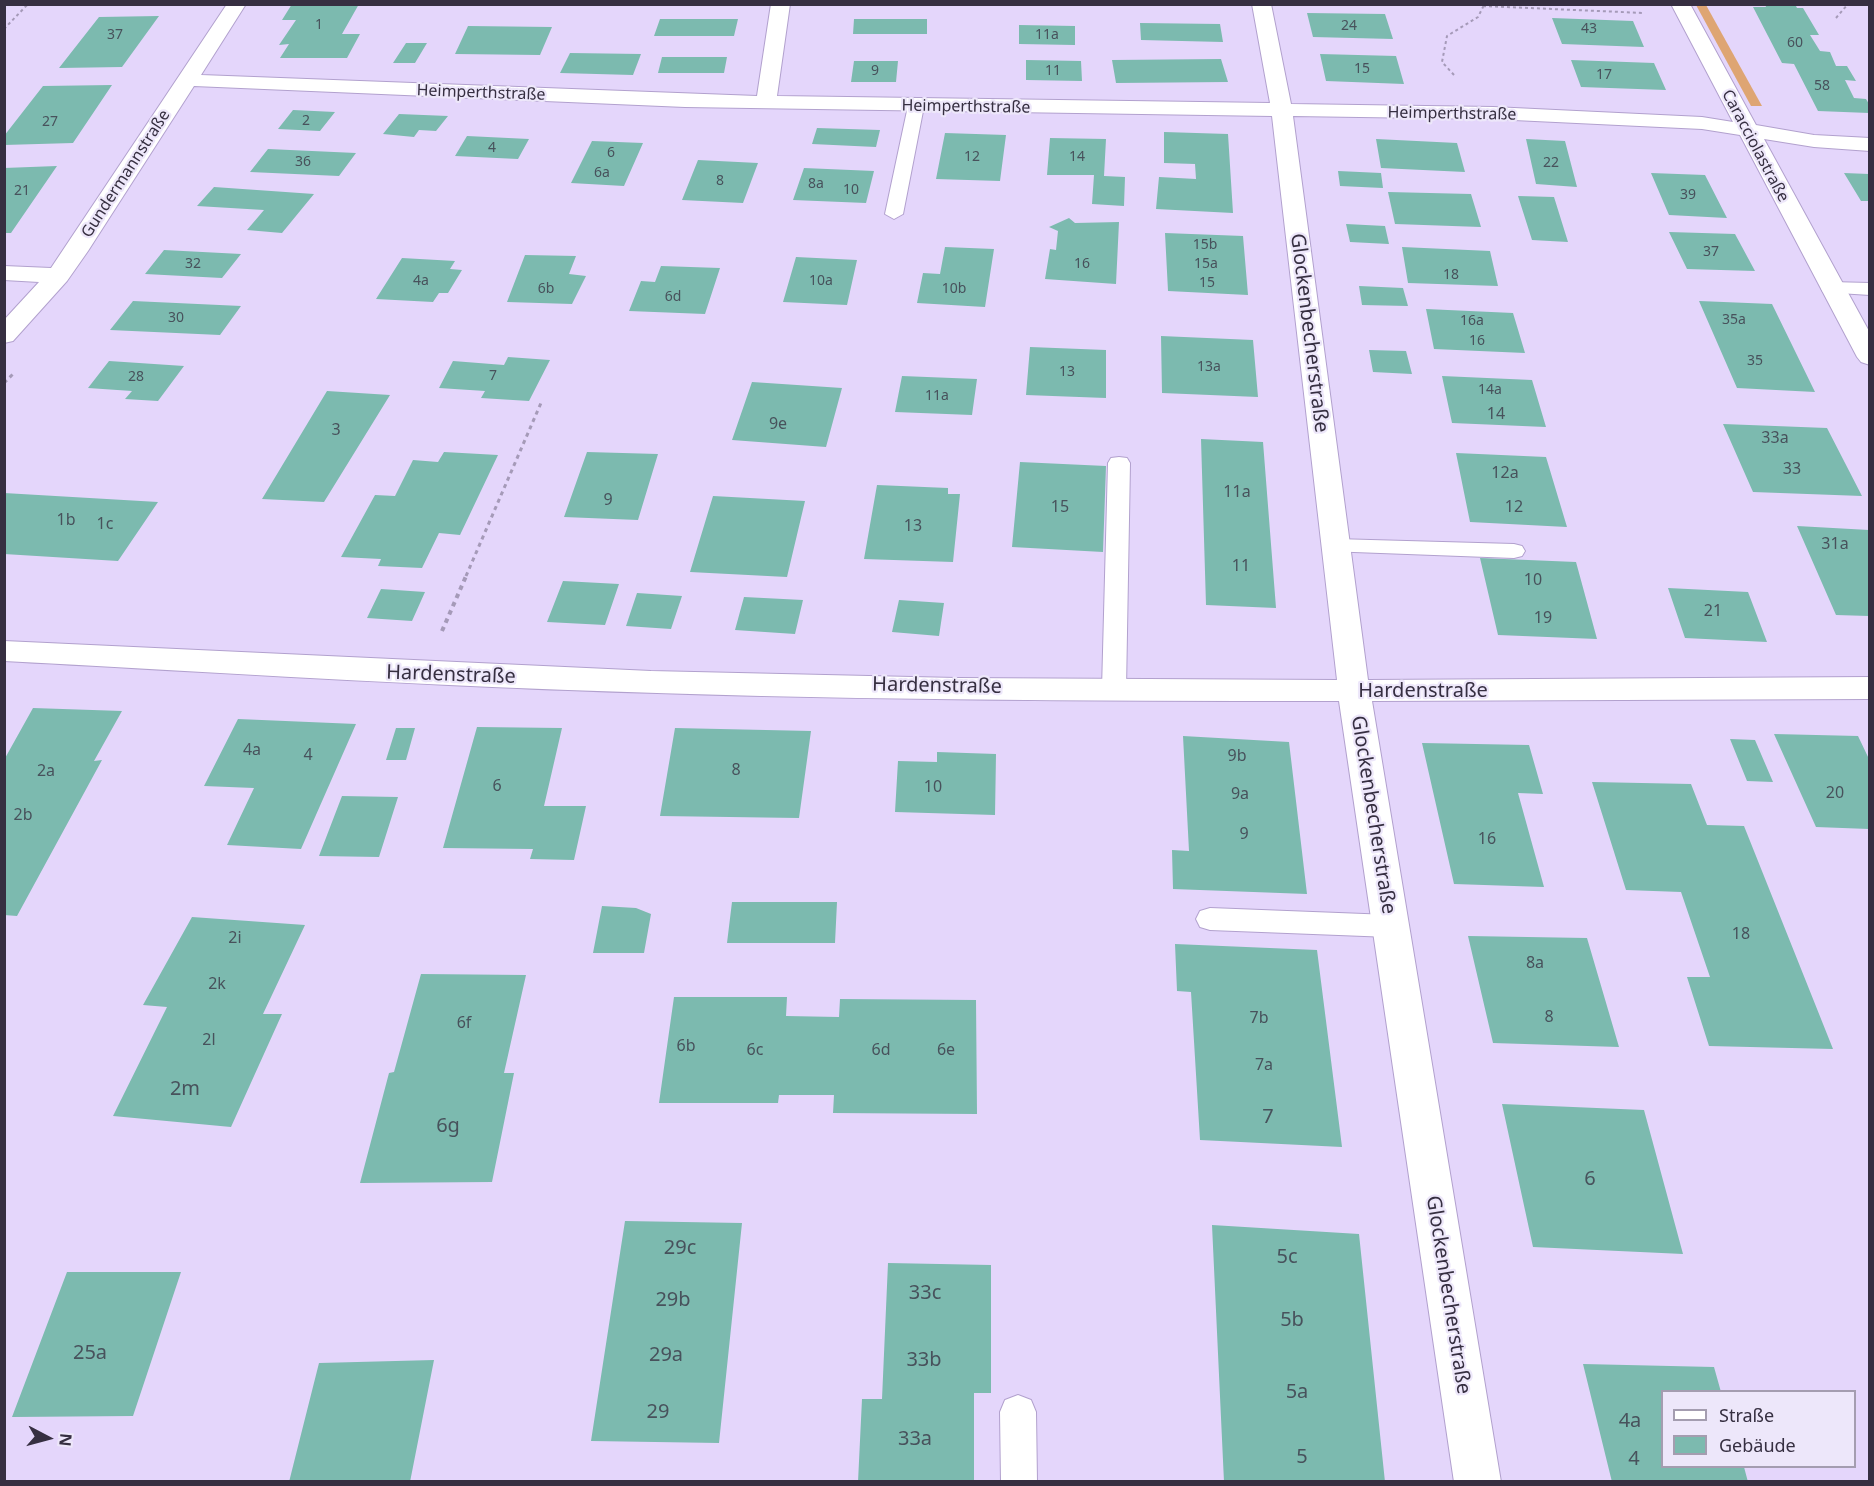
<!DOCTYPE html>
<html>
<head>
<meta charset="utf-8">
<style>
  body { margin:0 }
  #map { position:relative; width:1874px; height:1486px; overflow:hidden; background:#e4d6fb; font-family:"Noto Sans",sans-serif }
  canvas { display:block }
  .frame { position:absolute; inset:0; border:6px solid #362f41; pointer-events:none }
  .legend { position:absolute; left:1661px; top:1390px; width:195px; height:78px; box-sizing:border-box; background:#ede7fa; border:2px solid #a49db0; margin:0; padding:8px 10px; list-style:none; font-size:18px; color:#362f41 }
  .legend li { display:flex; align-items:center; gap:12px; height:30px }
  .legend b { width:30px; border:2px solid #a49db0 }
  .north { position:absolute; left:18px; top:1408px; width:60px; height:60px; -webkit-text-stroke:4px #ede7fa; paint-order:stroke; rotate:96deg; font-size:16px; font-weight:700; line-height:24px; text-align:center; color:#362f41 }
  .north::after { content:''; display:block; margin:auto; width:21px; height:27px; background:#362f41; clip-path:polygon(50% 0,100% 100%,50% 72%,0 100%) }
</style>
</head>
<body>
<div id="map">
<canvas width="1874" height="1486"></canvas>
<div class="frame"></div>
<ul class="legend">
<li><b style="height:8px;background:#fff"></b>Straße</li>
<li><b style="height:16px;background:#7cbaaf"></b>Gebäude</li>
</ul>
<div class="north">N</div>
</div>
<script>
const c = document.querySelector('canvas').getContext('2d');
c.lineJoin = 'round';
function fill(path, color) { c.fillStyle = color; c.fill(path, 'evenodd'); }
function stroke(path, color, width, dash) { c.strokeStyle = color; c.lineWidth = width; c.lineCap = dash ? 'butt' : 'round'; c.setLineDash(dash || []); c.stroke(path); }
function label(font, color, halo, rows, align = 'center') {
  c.font = font + ' "Noto Sans",sans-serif'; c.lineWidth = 4.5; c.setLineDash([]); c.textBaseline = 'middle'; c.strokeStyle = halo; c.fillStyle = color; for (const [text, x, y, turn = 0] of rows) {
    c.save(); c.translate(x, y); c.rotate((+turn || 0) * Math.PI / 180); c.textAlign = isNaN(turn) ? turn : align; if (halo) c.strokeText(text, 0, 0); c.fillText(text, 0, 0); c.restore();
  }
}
fill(new Path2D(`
  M1696,5H1706L1762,106H1751Z`), '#dea573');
fill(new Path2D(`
  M292,4H359L342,34H360L347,58H280L289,44L279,45L296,20H282Z
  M1765,4H1795L1797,8H1803L1819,35H1810L1820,51L1830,52L1836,66H1847L1856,81L1845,80L1854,98L1866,99L1869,104V113L1818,111L1794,64L1782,63L1753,7H1766Z
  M1307,13L1385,14L1393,39L1313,37Z
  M159,16L122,67L59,68L99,17Z
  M1552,18L1633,21L1644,47L1562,44Z
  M660,19H738L734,36H654Z
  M854,19H927V34H853Z
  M1140,23L1220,24L1223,42L1141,40Z
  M1019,25L1075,26V45L1019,44Z
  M468,26L552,27L540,55L455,54Z
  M406,43H427L415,63H393Z
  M570,53L641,54L633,75L560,73Z
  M1320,54L1396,56L1404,84L1326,81Z
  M662,57H727L724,73H658Z
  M1221,59L1228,82L1116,83L1112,60Z
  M1026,60L1081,61L1082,81L1026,80Z
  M1571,60L1654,63L1666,90L1581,87Z
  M854,61H898L896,82H851Z
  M112,85L73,143L4,145V136L43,86Z
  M293,110L335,112L320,131L278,129Z
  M399,114L448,116L436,131L419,130L414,137L383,134Z
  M817,128L880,130L876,147L812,144Z
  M1164,132L1228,134L1233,213L1156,209L1159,177L1196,179L1195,164L1164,163Z
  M945,133L1006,135L1000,181L936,179Z
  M467,136L529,139L518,159L455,156Z
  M1050,138L1106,139L1104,176L1125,177L1124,206L1092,204L1094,175H1047Z
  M1376,139L1457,143L1465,172L1381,168Z
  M1526,139L1565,141L1577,187L1536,184Z
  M592,141L643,143L624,186L571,183Z
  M268,149L356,153L339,176L250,172Z
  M698,160L758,163L743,203L682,200Z
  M57,166L11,233H4V168Z
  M804,168L874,171L866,203L793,200Z
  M1338,171L1381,173L1383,188L1340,186Z
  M1651,173L1705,175L1727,218L1669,215Z
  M1844,173L1869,174V201H1861Z
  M214,187L314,194L282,233L247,230L264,210L197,206Z
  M1388,192L1471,194L1481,227L1395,224Z
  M1518,196L1554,197L1568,242L1532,240Z
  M1069,218L1075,223L1119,222L1116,284L1045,279L1050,249L1056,250L1058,231L1049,227Z
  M1346,224L1385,226L1389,244L1350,242Z
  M1669,232L1735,234L1755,271L1687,269Z
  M1165,233L1243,236L1248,295L1168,291Z
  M945,247L994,249L985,307L917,303L923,273L940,274Z
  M1402,247L1490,251L1498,286L1408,283Z
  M164,250L241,254L222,278L145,274Z
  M525,255L576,256L569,274L586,276L572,304L507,302Z
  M796,257L857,260L847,305L783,302Z
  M402,258L455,261L450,269L462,270L448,293H439L433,302L376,299Z
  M661,266L720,268L705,314L629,311L641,281L655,282Z
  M1359,286L1403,288L1408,306L1362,305Z
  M133,301L241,306L220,335L110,330Z
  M1699,301L1772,304L1815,392L1737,388Z
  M1426,309L1513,313L1525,353L1434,349Z
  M1161,336L1253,340L1258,397L1162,393Z
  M1030,347L1106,350V398L1026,395Z
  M1369,350L1406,351L1412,374L1373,372Z
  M508,357L550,360L529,401L481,398L485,391L439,388L453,361L504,365Z
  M109,361L184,366L158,401L125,399L132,391L88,388Z
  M902,376L977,379L972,415L895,412Z
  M1442,376L1532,380L1546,427L1452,423Z
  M752,382L842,388L826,447L732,440Z
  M327,391L390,395L324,502L262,499Z
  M1723,424L1827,428L1862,496L1753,492Z
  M1201,439L1263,442L1276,608L1206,605Z
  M444,452L498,455L460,535L439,533L422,568L378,566L381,559L341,557L375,495L395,496L413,460L438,462Z
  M587,452L658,454L638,520L564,517Z
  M1456,453L1546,457L1567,527L1470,522Z
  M1020,462L1106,466L1103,552L1012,547Z
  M877,485L948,488V494H960L953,562L864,559Z
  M4,493L158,502L118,561L4,554Z
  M713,496L805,501L787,577L690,572Z
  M1797,526L1869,530V616L1836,615Z
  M1480,558L1576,562L1597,639L1498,635Z
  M563,581L619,584L605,625L547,622Z
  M1668,588L1748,592L1767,642L1685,638Z
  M381,589L425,592L412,621L367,618Z
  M637,593L682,596L671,629L626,626Z
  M744,597L803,600L795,634L735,630Z
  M899,600L944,603L939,636L892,632Z
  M33,708L122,711L94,761L102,760L17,916L4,915V760Z
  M238,719L356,724L301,849L227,845L254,788L204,786Z
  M477,727L562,728L544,806H586L574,860L530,859L533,849L443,848Z
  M396,728H415L406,760H386Z
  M675,728L811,731L799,818L660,816Z
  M1774,734L1858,736L1869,759V829L1816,827Z
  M1183,736L1289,742L1307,894L1173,889L1172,850L1189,851Z
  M1730,739L1755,740L1773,782L1747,781Z
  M1422,743L1529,745L1543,794L1518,793L1544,887L1454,884Z
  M937,752L996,754L995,815L895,812L898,761L937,762Z
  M1592,782L1691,784L1707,825L1744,826L1833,1049L1709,1046L1687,977H1710L1681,892L1626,890Z
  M342,796L398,797L379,857L319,856Z
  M732,902H837L835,943H727Z
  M602,906L636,908L651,914L644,953H593Z
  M192,917L305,925L263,1014H282L231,1127L113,1116L167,1007L143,1005Z
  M1468,936L1587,938L1619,1047L1493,1043Z
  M1175,944L1317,950L1342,1147L1200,1140L1191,992L1177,991Z
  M421,974L526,975L504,1073H514L492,1182L360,1183L389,1073L394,1072Z
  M674,997H787L786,1016L839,1017L840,999L976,1000L977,1114L833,1113L834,1095H779L778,1103H659Z
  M1502,1104L1644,1110L1683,1254L1533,1247Z
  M625,1221L742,1223L719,1443L591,1441Z
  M1212,1225L1359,1234L1385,1482H1224Z
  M888,1263L991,1265V1393H974V1482H858L862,1399H882Z
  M67,1272H181L133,1416L12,1417Z
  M434,1360L410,1482H289L319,1363Z
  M1583,1364L1714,1367L1721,1392H1662V1467H1744L1748,1482H1612Z`), '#7cbaaf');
const lane = new Path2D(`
  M916,101L924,106L903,214L894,219L885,214L908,106Z
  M1830,282L1870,283V295L1823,292L1821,288L1823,284Z
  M1119,457L1127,458L1130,463L1126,689L1123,695L1114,697L1105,695L1102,689L1108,463L1111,458Z
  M1335,539L1514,544L1522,546L1525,551L1522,556L1514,558L1327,551L1324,546L1327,541Z
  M1210,908L1390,915L1400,918L1404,926L1400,934L1390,937L1210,930L1200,927L1196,919L1200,911Z
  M1018,1395L1031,1400L1036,1412L1037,1482H1001L1000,1412L1005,1400Z`);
const street = new Path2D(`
  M227,4H246L201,75L757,96L771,4H790L777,96L1270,103L1252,4H1271L1291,104L1493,107L1702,117L1733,122L1671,4H1690L1756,125L1814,135L1870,138V151L1814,147L1764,139L1870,333V365L1861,362L1857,357L1740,135L1702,129L1493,119L1293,116L1368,680L1870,677V699L1372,701L1501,1482H1454L1339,701C1082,701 825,700 568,690C380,683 192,671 4,661V641L651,671L956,678L1337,680L1272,116L685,107L194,86L88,251L67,281L13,341L4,343V320L39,282L4,280V266L51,268Z`);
stroke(lane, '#b2a1ce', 2);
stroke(street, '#b2a1ce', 2);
stroke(new Path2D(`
  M1483,6L1644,13
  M1836,18L1848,4
  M4,29L28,4
  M1454,75L1442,62L1447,36L1478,17L1484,5`), '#a59ab8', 2, [3, 3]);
stroke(new Path2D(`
  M4,383L14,373
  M466,576L541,403`), '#a59ab8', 3, [4, 4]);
stroke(new Path2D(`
  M442,631L467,574`), '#a59ab8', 4, [4.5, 4.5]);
fill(lane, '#fff');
fill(street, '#fff');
label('14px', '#48525c', null, [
  ["1",319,25],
  ["24",1349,26],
  ["43",1589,29],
  ["37",115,35],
  ["11a",1047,35],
  ["60",1795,43],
  ["15",1362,69],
  ["9",875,71],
  ["11",1053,71],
  ["17",1604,75],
  ["58",1822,86],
  ["2",306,121],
  ["27",50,122],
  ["4",492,148],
  ["6",611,153],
  ["12",972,157],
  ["14",1077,157],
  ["36",303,162],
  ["22",1551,163],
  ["6a",602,173],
  ["8",720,181],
  ["8a",816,184],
  ["10",851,190],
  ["21",22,191],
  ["39",1688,195],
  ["15b",1205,245],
  ["37",1711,252],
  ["32",193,264],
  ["16",1082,264],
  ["15a",1206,264],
  ["18",1451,275],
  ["4a",421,281],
  ["10a",821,281],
  ["15",1207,283],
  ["6b",546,289],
  ["10b",954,289],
  ["6d",673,297],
  ["30",176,318],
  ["35a",1734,320],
  ["16a",1472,321],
  ["16",1477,341],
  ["35",1755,361],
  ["13a",1209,367],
  ["13",1067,372],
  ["7",493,376],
  ["28",136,377],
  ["14a",1490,390],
  ["11a",937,396]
]);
label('16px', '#362f41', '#ede7fa', [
  ["Heimperthstraße",481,93,2],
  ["Heimperthstraße",966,107,1],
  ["Heimperthstraße",1452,114,1],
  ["Caracciolastraße",1755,146,62],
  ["Gundermannstraße",126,174,-57]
]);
label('16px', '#48525c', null, [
  ["14",1496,414],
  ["9e",778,424],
  ["3",336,430],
  ["33a",1775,438],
  ["33",1792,469],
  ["12a",1505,473],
  ["11a",1237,492],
  ["9",608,500],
  ["15",1060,507],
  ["12",1514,507],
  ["1b",66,520],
  ["1c",105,524],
  ["13",913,526],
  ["31a",1835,544],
  ["11",1241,566],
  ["10",1533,580],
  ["21",1713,611],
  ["19",1543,618],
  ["4a",252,750],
  ["4",308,755],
  ["9b",1237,756],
  ["8",736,770],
  ["2a",46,771],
  ["6",497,786],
  ["10",933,787],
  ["20",1835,793],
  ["9a",1240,794],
  ["2b",23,815],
  ["9",1244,834],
  ["16",1487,839],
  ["18",1741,934],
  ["2i",235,938],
  ["8a",1535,963],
  ["2k",217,984],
  ["8",1549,1017],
  ["7b",1259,1018],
  ["6f",464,1023],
  ["2l",209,1040],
  ["6b",686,1046],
  ["6c",755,1050],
  ["6d",881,1050],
  ["6e",946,1050],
  ["7a",1264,1065]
]);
label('20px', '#362f41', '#ede7fa', [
  ["Glockenbecherstraße",1309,333,83],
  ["Hardenstraße",451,675,2],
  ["Hardenstraße",937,686,1],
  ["Hardenstraße",1423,691],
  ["Glockenbecherstraße",1373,815,81],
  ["Glockenbecherstraße",1448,1295,81]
]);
label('20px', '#48525c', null, [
  ["2m",185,1089],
  ["7",1268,1117],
  ["6g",448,1126],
  ["6",1590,1179],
  ["29c",680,1248],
  ["5c",1287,1257],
  ["33c",925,1293],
  ["29b",673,1300],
  ["5b",1292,1320],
  ["25a",90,1353],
  ["29a",666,1355],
  ["33b",924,1360],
  ["5a",1297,1392],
  ["29",658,1412],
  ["4a",1630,1421],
  ["33a",915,1439],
  ["5",1302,1457],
  ["4",1634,1459]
]);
</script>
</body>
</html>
